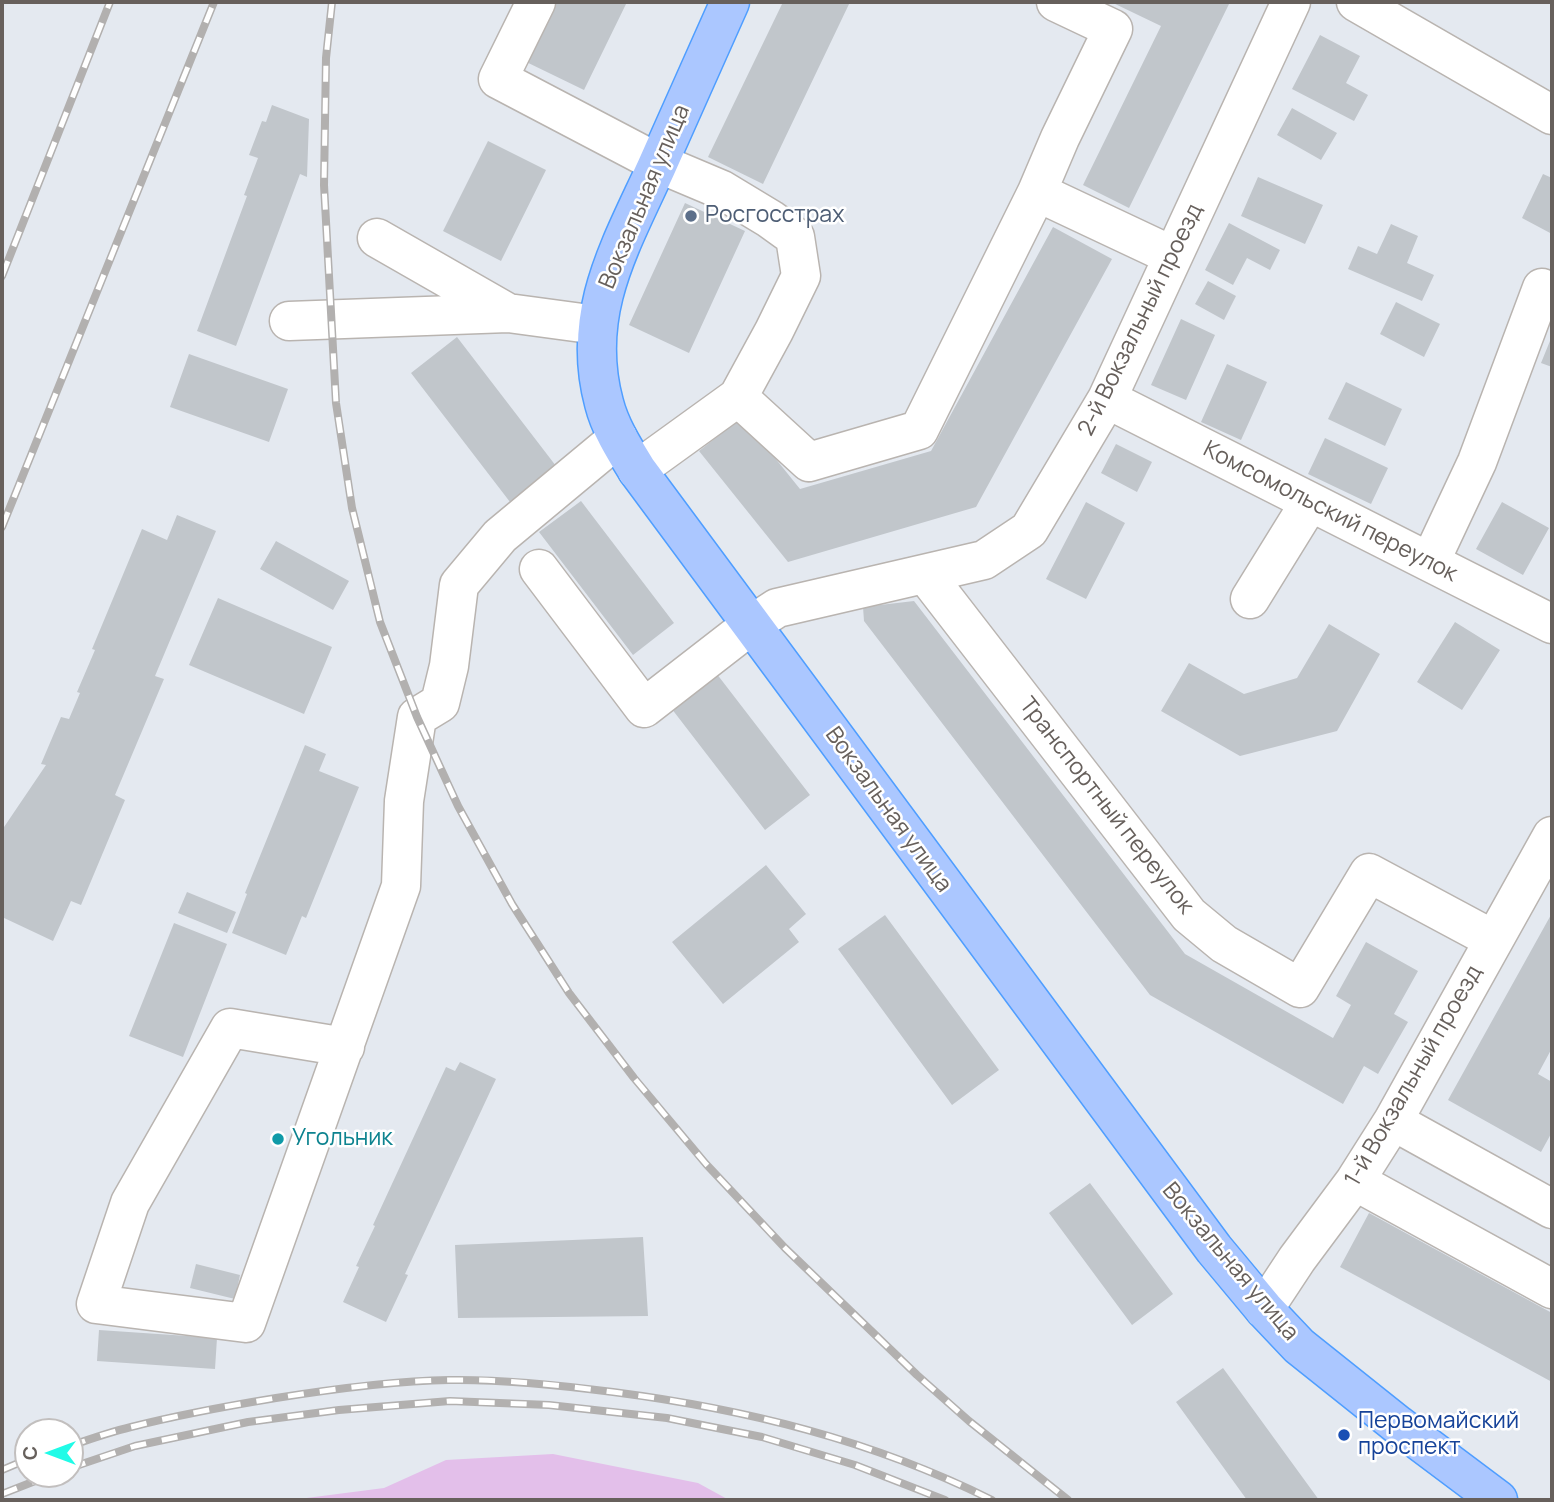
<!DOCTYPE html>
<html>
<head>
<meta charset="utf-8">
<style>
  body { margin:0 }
  #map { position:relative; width:1554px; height:1502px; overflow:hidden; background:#e4e9f0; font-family:Manrope,sans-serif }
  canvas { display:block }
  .frame { position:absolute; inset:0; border:4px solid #67605c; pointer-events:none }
  .north { position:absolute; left:14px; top:1418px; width:70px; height:70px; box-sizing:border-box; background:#fff; border:2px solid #c2bfbe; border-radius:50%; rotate:270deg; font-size:19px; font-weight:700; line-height:28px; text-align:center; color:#67605c }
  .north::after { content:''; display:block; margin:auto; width:24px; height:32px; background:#20fbe7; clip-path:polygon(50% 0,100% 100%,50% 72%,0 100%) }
</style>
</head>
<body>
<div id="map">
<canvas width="1554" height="1502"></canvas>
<div class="frame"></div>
<div class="north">С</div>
</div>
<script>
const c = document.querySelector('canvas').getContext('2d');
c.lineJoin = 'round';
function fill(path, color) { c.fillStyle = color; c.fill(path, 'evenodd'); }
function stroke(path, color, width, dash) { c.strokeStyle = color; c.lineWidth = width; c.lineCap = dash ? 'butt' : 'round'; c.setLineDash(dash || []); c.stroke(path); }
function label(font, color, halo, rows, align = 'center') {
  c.font = font + ' Manrope,sans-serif'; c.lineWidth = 5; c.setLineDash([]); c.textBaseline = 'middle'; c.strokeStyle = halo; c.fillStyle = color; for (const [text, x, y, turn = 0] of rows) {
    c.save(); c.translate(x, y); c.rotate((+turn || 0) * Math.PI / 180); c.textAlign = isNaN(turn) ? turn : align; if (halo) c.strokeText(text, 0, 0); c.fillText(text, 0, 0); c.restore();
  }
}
fill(new Path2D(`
  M553,1454L698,1483L729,1500H291L384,1488L446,1460Z`), '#e3bfea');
fill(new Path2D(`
  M542,2H627L584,90L516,57Z
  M783,2H850L763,184L708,157Z
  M1111,2H1230L1129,208L1083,185L1161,26Z
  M1320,35L1360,56L1346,83L1368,95L1354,121L1292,89Z
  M272,105L309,119L307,177L300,174L236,346L197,331L247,196L244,195L258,158L249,155L262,121L266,122Z
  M1292,108L1337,133L1321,160L1277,135Z
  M488,141L546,170L501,261L443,231Z
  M1543,174L1552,178V234L1522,218Z
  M1258,177L1323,205L1305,244L1241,216Z
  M685,203L745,231L689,353L629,325Z
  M1229,223L1280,250L1270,270L1247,258L1233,285L1205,270Z
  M1391,224L1418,236L1407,263L1434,275L1422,301L1348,269L1358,246L1377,254Z
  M1053,227L1112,259L976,507L788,562L699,451L742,417L800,489L931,451Z
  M1208,281L1236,296L1224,320L1195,304Z
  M1396,302L1440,324L1424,357L1380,334Z
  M1181,319L1215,335L1186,400L1151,385Z
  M1552,336V367L1541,363Z
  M457,337L556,466L510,502L411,373Z
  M189,354L288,389L269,442L170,407Z
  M1227,364L1267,382L1241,440L1201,422Z
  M1346,382L1402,409L1385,446L1328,419Z
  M1325,438L1388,468L1371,504L1308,474Z
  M1116,444L1152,462L1137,492L1101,473Z
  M581,501L674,623L633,655L539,532Z
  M1086,502L1125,523L1086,599L1046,579Z
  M1502,502L1549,528L1523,575L1476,549Z
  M177,515L216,531L155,676L164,679L115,795L125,800L81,905L71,901L53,941L2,917V830L46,765L41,764L61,717L69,719L80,693L77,692L95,650L92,649L142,529L167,540Z
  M276,541L349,581L333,610L260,569Z
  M218,598L332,647L304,714L189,665Z
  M914,601L1185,954L1333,1038L1351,1005L1336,996L1366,942L1418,971L1394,1014L1408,1022L1378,1074L1364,1066L1343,1104L1150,995L864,621L863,607Z
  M1455,622L1500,650L1462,710L1417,682Z
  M1329,624L1380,654L1337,731L1240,756L1161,711L1189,663L1244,694L1297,678Z
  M713,669L810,795L765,830L668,704Z
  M305,745L326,754L319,771L359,787L306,918L302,916L286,955L232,933L247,894L245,893Z
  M766,865L806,914L789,929L799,942L723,1004L672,942Z
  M187,892L236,912L227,933L178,913Z
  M1552,913V1048L1538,1074L1552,1082V1132L1541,1152L1448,1100Z
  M885,915L999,1070L952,1105L838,949Z
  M174,923L227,944L183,1057L129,1036Z
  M460,1062L496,1079L405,1274L408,1275L386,1322L343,1302L359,1267L356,1266L375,1226L373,1225L446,1067L455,1071Z
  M1090,1183L1173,1294L1132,1325L1049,1213Z
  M1369,1213L1552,1313V1382L1340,1267Z
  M643,1237L648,1316L458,1318L455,1245Z
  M196,1264L240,1275L235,1299L190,1288Z
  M99,1330L217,1338L215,1369L97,1361Z
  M1223,1368L1319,1500H1247L1176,1402Z`), '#c1c6cb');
const minor = new Path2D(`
  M536,2L498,79L658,163L722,190L770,219L795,237L801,276L774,331L738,397L637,470
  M1356,2L1552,115
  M1037,192L1060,138L1113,29L1056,2
  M377,238L508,313
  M289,321L508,313L597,325
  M738,397L809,462L919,430L1037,192L1173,256
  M1107,399L1552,624
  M1430,562L1477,462L1542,288
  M539,569L644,708L751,625L777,608L984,560L1029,530L1107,399L1291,2
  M926,575L1189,915L1224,944L1300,988L1369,873L1494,940
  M1250,599L1310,502
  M345,1047L230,1028L130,1203L96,1304L246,1323L401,886L404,801L417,717L440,703L449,666L459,585L500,536L618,438
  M1393,1121L1552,1209
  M1355,1181L1552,1289
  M1264,1309L1297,1259L1355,1181L1393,1121L1552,836`);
const major = new Path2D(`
  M730,2C705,57 681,113 656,168C620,247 580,313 604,403C610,427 624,449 637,470L1214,1249L1264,1309L1299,1346L1398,1425L1498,1500`);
stroke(minor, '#b9b4b0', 41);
stroke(major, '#4f9eff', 41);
stroke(minor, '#fff', 38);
stroke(major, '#abc7ff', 38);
const rail = new Path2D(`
  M332,2L326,58L324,185L336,403L352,508L380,622L417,717L458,806L512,904L569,993L634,1078L706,1164L785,1248L917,1375L969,1421L1068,1500
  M2,276L110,2
  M2,527L214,2
  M70,1446C90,1439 110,1432 131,1427C178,1415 227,1406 276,1398C333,1389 392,1381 449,1380C504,1379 559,1385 613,1392C745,1409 872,1440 992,1500
  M70,1468L135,1446L248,1422L339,1410L450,1401L549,1405L667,1418L762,1437L855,1465L945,1500
  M2,1470L28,1459
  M2,1494L53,1474`);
stroke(rail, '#b2b0af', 8);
stroke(rail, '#fff', 5, [16]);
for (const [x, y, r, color] of [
  [691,216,7,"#5c6f8a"],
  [278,1139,7,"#0f9aa8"],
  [1344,1435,7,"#1a4fb4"]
]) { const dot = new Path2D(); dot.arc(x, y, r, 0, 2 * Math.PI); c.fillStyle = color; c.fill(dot); stroke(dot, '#fff', 2.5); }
label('23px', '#67605c', '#fff', [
  ["Вокзальная улица",645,197,-67],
  ["2-й Вокзальный проезд",1141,320,-64],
  ["Комсомольский переулок",1330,512,27],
  ["Транспортный переулок",1106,806,52],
  ["Вокзальная улица",888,810,54],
  ["1-й Вокзальный проезд",1414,1076,-60],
  ["Вокзальная улица",1230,1262,50]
]);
label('23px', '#4e5e75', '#fff', [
  ["Росгосстрах",705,216]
], 'left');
label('23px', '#0d838f', '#fff', [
  ["Угольник",292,1139]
], 'left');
label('23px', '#164399', '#fff', [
  ["Первомайский",1358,1422],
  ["проспект",1358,1448]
], 'left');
</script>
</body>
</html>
